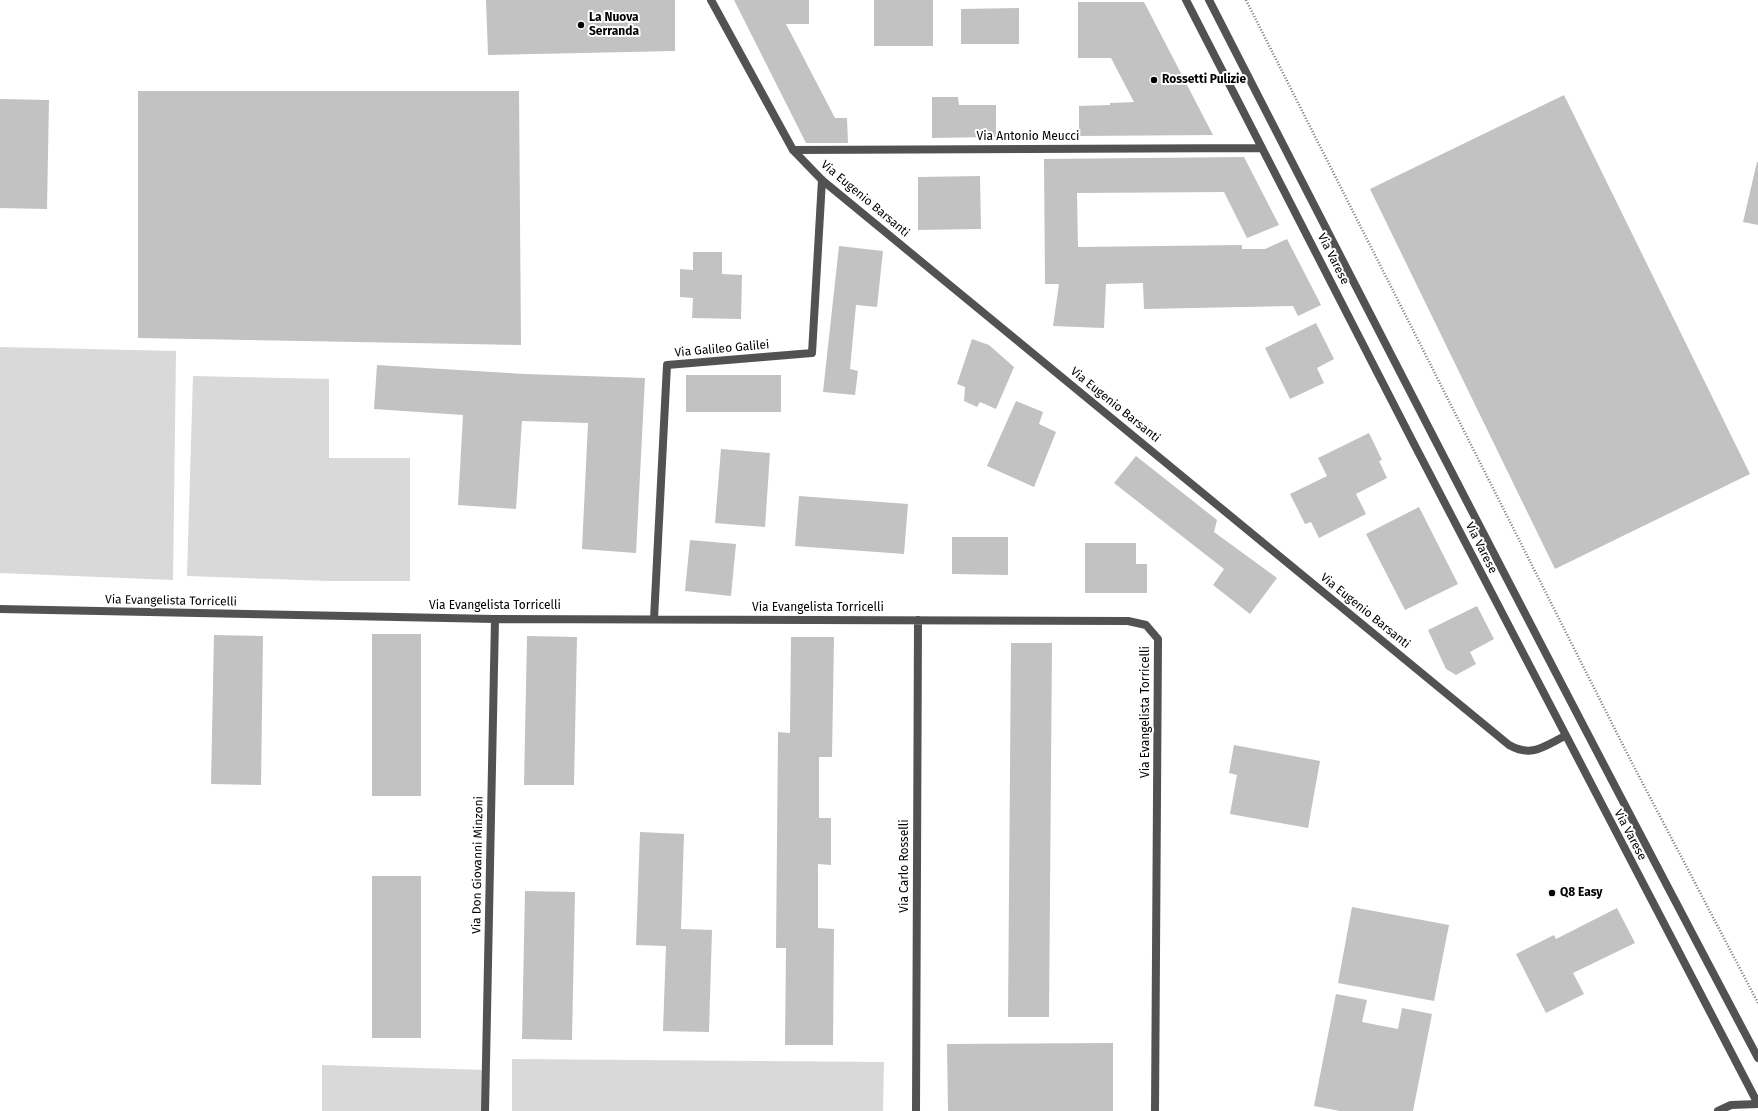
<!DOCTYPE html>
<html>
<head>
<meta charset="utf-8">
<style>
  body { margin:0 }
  canvas { display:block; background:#fff }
</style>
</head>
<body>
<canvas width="1758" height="1111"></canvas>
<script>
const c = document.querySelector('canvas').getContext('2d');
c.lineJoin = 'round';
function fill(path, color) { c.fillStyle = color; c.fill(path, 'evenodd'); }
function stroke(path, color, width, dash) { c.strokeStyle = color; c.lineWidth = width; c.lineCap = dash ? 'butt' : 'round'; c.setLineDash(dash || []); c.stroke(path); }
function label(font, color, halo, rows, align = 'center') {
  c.font = font + ' "Fira Sans",sans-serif'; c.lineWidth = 4; c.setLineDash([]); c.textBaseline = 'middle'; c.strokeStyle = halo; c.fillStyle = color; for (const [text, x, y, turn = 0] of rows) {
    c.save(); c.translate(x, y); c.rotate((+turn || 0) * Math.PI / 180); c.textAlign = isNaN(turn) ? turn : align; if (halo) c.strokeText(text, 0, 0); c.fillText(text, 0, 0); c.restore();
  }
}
fill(new Path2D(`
  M0,347L176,351L173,580L0,573Z
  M193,376L329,379V458H410V581H329L187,576Z
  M512,1059L884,1062L883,1111H512Z
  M322,1065L486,1070L485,1111H322Z`), '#d9d9d9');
fill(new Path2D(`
  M486,0H675V51L488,55Z
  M734,0H809V24H786L835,118H847L848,143H806Z
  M874,0H933V46H874Z
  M1078,2H1144L1213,135L1079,136V106L1110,105V103L1134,102L1111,58H1078Z
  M1019,8V44H961V9Z
  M138,91H519L521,345L138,338Z
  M1564,95L1750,474L1555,569L1370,189Z
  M932,97H958L959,105H996V137L932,138Z
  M0,99L49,100L47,209L0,208Z
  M1244,157L1279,225L1247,238L1224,192L1077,193L1078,247L1242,245V249H1265L1287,239L1321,305L1298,316L1293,306L1144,309L1143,283L1106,284L1104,328L1053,326L1059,284H1045L1044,159Z
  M1757,162H1758V225L1743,222Z
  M980,176L981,229L918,230V177Z
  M839,246L883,251L877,307L856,305L850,369L858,371L855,395L823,392Z
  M693,252H722V274L742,275L741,319L692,318L693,298L680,297V269L693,270Z
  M1316,323L1334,359L1317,368L1324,383L1290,399L1265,348Z
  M972,339L989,345L1014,367L996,409L980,402L977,407L964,401L965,387L957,384Z
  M377,365L525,374L645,378L636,553L582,549L588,423L522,421L516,509L458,505L463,415L374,409Z
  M686,375H781V412H686Z
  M1016,401L1043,412L1039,424L1056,432L1034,487L987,466Z
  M1369,433L1382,460L1379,461L1387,478L1356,494L1366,514L1319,538L1311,522L1305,524L1290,494L1327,476L1318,458Z
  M721,449L770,453L765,527L715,523Z
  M1136,456L1217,520L1214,532L1277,578L1250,614L1213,585L1224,569L1114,483Z
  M799,496L908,504L904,554L795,546Z
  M1419,507L1458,584L1405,610L1366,534Z
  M952,537H1008V575L952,574Z
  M690,540L736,544L731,596L685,591Z
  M1085,543H1136V564H1147V593H1085Z
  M1477,606L1494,639L1470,652L1476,664L1456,675L1446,669L1428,630Z
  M372,634H421V796H372Z
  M214,635L263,636L261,785L211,784Z
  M527,636L577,637L574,785H524Z
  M791,637H834L832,757H819V818H831V865L818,864V928L834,929L833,1045H785L786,948H776L778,732L790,733Z
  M1011,643H1052L1049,1017H1008Z
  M1234,745L1320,761L1308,828L1230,814L1237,775L1229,773Z
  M640,832L684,834L681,929L712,930L709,1032L663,1031L666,946L636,945Z
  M372,876H421V1038H372Z
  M525,891L575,892L572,1040L522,1039Z
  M1352,907L1449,925L1434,1001L1338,983Z
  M1617,908L1635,943L1573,973L1584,994L1546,1013L1516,954L1554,935L1556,939Z
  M1336,994L1367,1000L1362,1022L1398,1029L1402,1008L1432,1014L1413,1111H1340L1314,1106Z
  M1113,1043V1111H948L947,1044Z`), '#c2c2c2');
stroke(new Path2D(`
  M1246,0L1631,761L1758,1003`), '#747474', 2.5, [1, 2]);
stroke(new Path2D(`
  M711,0L793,150L822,180L1509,745C1532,758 1544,746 1565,736
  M1186,0L1413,442L1758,1104
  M1209,0C1390,354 1572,707 1758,1058
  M793,150L1262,148
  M0,609L495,619L1128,621L1146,625L1158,639L1155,1111
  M654,619L667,365L812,353L822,180
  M485,1111L495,619
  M916,1111L918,620
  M1718,1111L1731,1105L1758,1104`), '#525252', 8);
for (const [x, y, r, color] of [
  [581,25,4,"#000"],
  [1154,80,4,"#000"],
  [1552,893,4,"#000"]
]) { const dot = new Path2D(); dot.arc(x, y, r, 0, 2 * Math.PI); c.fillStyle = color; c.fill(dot); stroke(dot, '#fff', 1.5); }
label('bold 12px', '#000', '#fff', [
  ["La Nuova",589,18],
  ["Serranda",589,32],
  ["Rossetti Pulizie",1162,80],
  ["Q8 Easy",1560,893]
], 'left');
label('12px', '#000', '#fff', [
  ["Via Antonio Meucci",1028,137],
  ["Via Eugenio Barsanti",865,199,40],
  ["Via Varese",1333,259,63],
  ["Via Galileo Galilei",722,349,-5],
  ["Via Eugenio Barsanti",1115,405,39],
  ["Via Varese",1481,548,63],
  ["Via Evangelista Torricelli",171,601,1],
  ["Via Evangelista Torricelli",495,606],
  ["Via Evangelista Torricelli",818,608],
  ["Via Eugenio Barsanti",1365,611,39],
  ["Via Evangelista Torricelli",1146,712,-90],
  ["Via Varese",1630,835,62],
  ["Via Don Giovanni Minzoni",478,865,-89],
  ["Via Carlo Rosselli",905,866,-90]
]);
</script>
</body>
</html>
